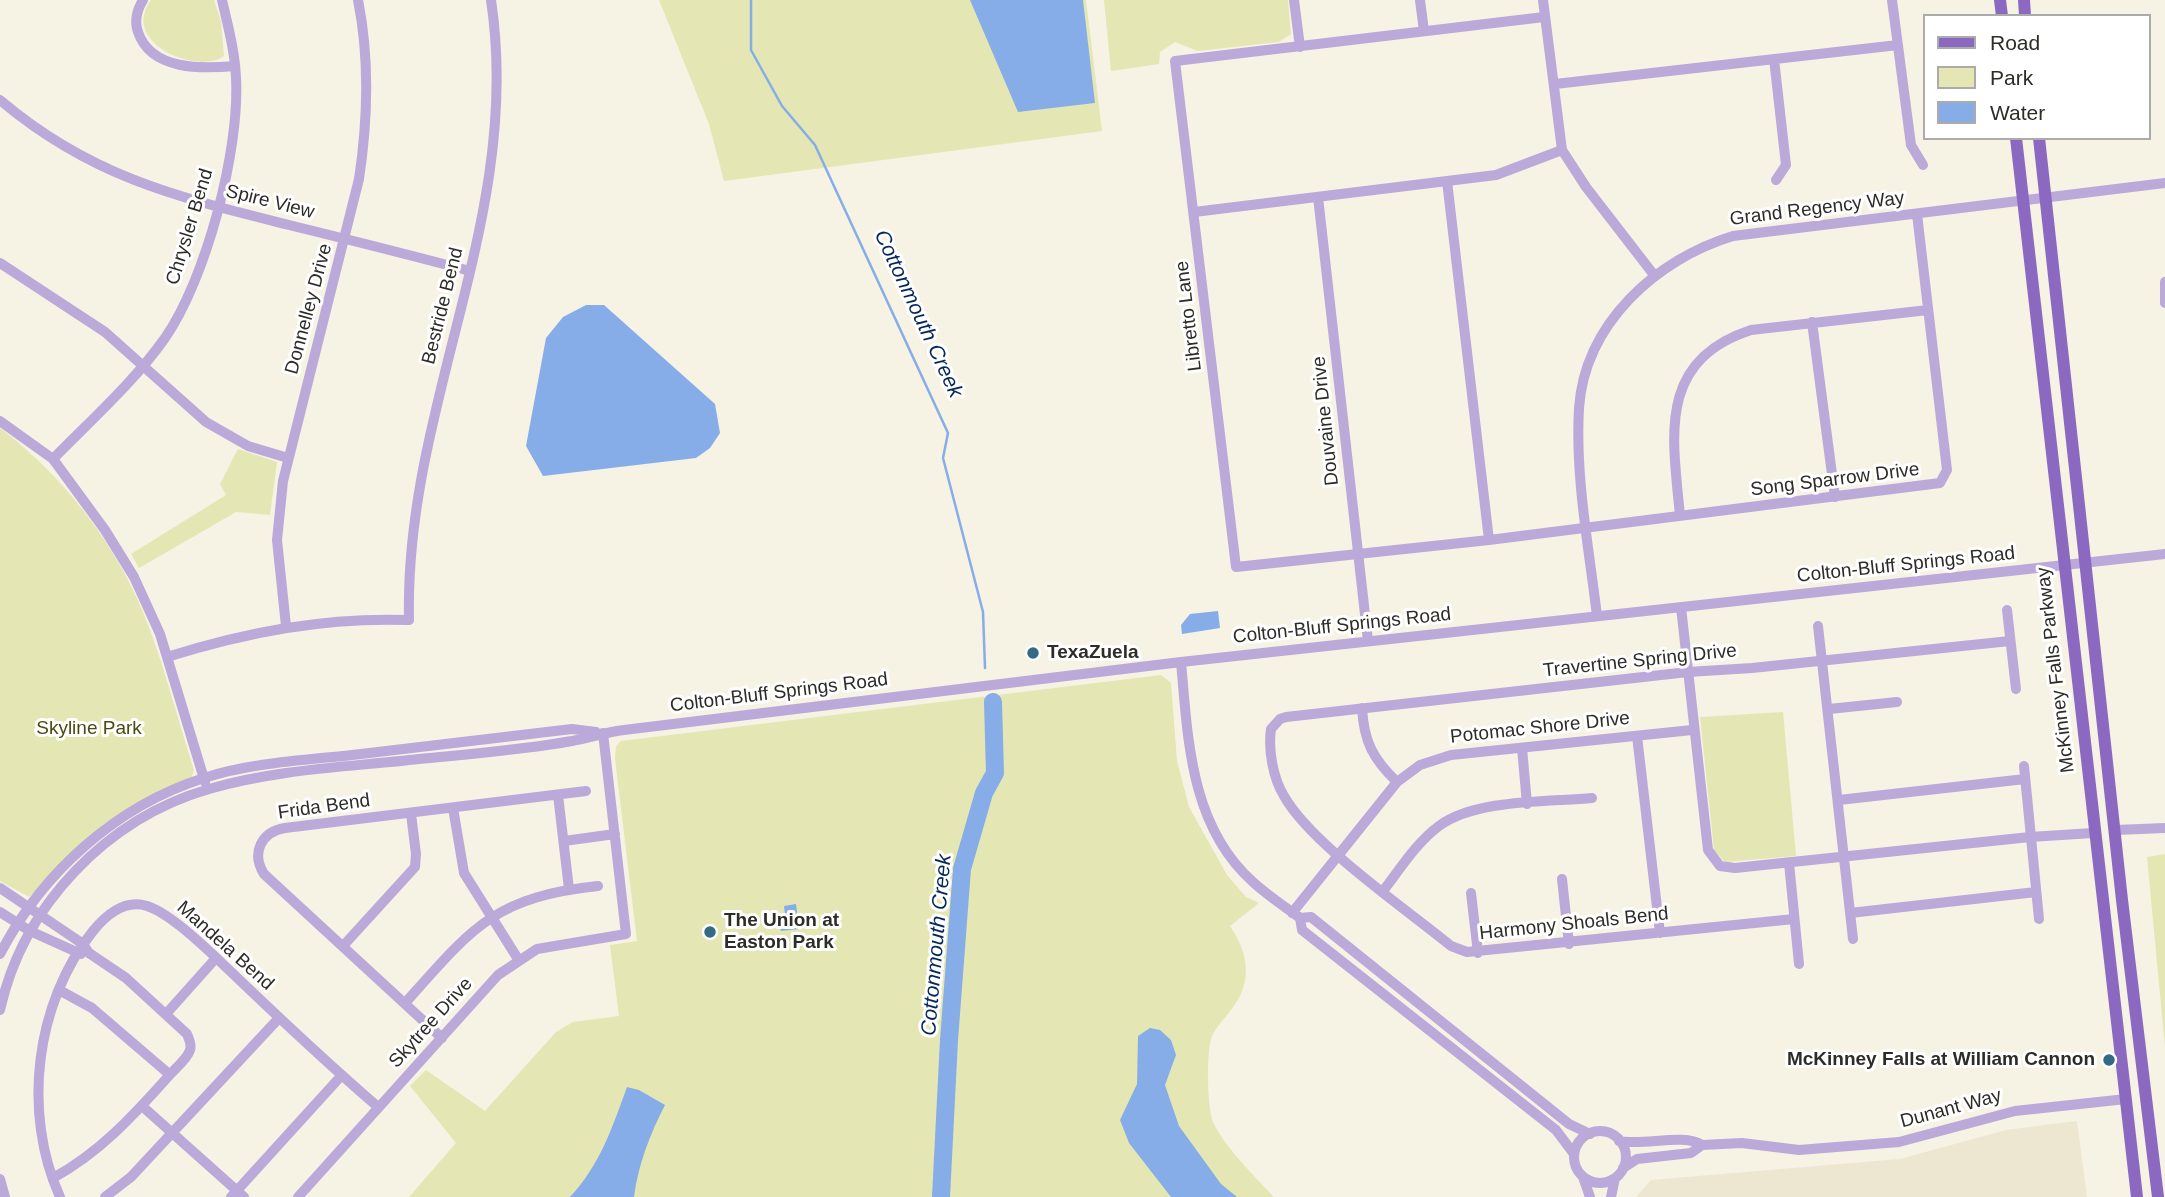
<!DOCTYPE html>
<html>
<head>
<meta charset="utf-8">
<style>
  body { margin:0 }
  #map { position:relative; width:2165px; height:1197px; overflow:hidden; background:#f6f2e4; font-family:Helvetica,sans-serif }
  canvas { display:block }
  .legend { position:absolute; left:1923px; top:14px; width:228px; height:126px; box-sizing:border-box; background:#fff; border:2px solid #ababa9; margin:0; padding:9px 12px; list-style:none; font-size:21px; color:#2d2c27 }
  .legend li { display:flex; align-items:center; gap:14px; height:35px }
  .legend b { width:35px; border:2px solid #ababa9 }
</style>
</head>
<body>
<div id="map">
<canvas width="2165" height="1197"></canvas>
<ul class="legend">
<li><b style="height:9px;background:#8c69c0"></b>Road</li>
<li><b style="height:19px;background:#e4e7b3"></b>Park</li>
<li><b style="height:19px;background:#86ade8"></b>Water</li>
</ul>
</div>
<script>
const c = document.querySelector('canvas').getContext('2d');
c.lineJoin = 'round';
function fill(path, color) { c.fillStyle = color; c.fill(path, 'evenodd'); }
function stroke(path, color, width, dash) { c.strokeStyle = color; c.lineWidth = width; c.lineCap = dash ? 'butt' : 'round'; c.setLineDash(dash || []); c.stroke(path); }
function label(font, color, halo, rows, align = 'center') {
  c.font = font + ' Helvetica,sans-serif'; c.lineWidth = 6; c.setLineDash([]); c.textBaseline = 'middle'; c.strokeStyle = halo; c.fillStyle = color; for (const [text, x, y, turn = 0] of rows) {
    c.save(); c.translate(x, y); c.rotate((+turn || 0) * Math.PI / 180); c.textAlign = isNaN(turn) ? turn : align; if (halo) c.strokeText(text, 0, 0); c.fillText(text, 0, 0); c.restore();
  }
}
fill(new Path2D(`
  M2077,1121L2087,1197H1636L1651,1180L1900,1159L2006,1130Z`), '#ede6d1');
fill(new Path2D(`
  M151,0H214L221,21L224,56C199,75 119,44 151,0Z
  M659,0H1086L1102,131L724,181L709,124Z
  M1104,0H1288L1291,34L1279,42L1198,51L1175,42L1160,52L1159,64L1111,71Z
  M0,428C62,475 113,540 143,612C164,663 177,718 194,770L191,779L134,806L29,897L0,881Z
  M238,449L277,462L270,515L236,512L139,568L131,554L226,495L220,484Z
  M1161,675L1171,683L1177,761L1189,807L1227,875L1246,897L1259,903L1230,926C1249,954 1253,982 1231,1010C1225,1018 1216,1027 1212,1036C1206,1050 1207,1107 1213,1122C1223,1145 1256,1178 1274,1197H409L456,1143L410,1086L426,1070L485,1111L556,1032L573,1022L619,1016L610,945L637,941L615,759L616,746L621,741Z
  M1783,712L1796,856L1725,862L1714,850L1700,717Z
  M2165,854V1047L2147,857Z`), '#e4e7b3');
fill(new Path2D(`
  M970,0H1083L1095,103L1018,112Z
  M586,305H604L715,404L720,433L710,448L696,458L543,476L526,446L546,338L563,317Z
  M1218,611L1220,628L1182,634L1181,625L1190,614Z
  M796,904L799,929L781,931L779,923L786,922L784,906Z
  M1150,1028L1160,1030L1171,1040L1176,1055L1165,1085L1179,1126L1221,1184L1237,1197H1171L1129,1143L1120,1120L1137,1084L1138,1036Z
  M627,1087L639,1090L665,1105C650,1134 638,1165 634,1197H570C600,1165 612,1128 627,1087Z`), '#86ade8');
stroke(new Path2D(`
  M751,0V50L782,106L815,145L948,433L943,458L983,612L985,668`), '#86ade8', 2.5);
stroke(new Path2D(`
  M941,1197L949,1040L962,869L984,793L995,773L993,702`), '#86ade8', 18);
stroke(new Path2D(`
  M143,0C137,10 134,21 138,32C151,71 203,69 235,66
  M1294,0L1300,47
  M1420,0L1424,31
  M1543,0L1562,150L1586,187L1654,275
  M1892,0L1911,145L1923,165
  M1544,17L1175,61L1236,567L1489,540L1940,483L1947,470L1917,214
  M1774,59L1786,165L1776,180
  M1555,84L1898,45
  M0,100C91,177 177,197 289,225C350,240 410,255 470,271
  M1447,181L1489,540
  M1318,197L1368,641
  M1194,212L1496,175L1562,150
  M0,263L105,332L206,422L248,446L288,458
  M2165,282V303
  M1812,322L1835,497
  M0,421L53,459L105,530L134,577L160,634L205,782
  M53,459C91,420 134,382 165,338C206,279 240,150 236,78C235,52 228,26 222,0
  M1680,516C1673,438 1656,361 1751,330L1928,310
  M1681,607L1708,850L1720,866L1735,868L2030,837L2093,833
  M2007,610L2016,689
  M1597,616C1589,548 1575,477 1579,408C1585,323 1657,259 1733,236L2165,183
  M286,626L277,540L283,481L359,179C368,119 370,60 358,0
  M1818,626L1853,939
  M167,657C247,632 325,617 409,620C404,404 524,218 491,0
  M1181,662C1188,739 1190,826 1253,882C1267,895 1284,906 1300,918L1302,930L1556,1130L1574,1154
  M1362,708C1364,742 1373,759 1397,782
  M1829,709L1897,702
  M1637,736L1660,933
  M1522,748L1527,804
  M2024,766L2039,919
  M558,795L569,889
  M1839,800L2025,779
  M453,808L464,873L518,959
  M2116,830L2165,828
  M564,841L615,834
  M1789,863L1799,964
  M1562,879L1569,944
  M0,888L83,944L89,953L126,978L187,1034C189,1039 192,1045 190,1050C187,1060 173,1070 166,1079C132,1117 99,1153 53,1178
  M1383,891C1400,869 1417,842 1439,826C1475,799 1548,802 1592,798
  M1471,893L1478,953
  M0,912L30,931L81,954
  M1292,913L1397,782L1420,765L1451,755L1692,730
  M1850,913L2036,892
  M1300,918L1311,917L1569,1124L1590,1134
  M1794,919L1467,952L1451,946C1406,909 1311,844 1284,796C1273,778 1268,750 1271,729L1280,719L1286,717L1688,672L1752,668L2010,641
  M343,946L415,867L416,854L411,814
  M0,954C42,873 116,806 204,778C253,762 310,760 361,754C431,746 501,737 572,729L596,732
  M59,990L92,1008L169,1074
  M406,1002C472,928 494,897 598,886
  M0,1010C23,906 106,819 209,789C276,769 350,767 419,759C470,754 522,750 572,741C590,738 606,732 624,730L1181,662L2165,554
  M166,1014L216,958
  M442,1038L264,874C251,853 261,832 285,828L586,791
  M142,1106L244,1197
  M1574 1157a26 26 0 1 1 52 0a26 26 0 1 1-52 0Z
  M1619,1141C1645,1146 1683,1133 1702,1145
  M1623,1168L1637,1159L1691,1153L1702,1145L1742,1143L1799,1150L1899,1142L2015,1111L2126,1099
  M1583,1177L1590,1197
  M0,1179L5,1197
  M60,1197C22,1113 35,1003 93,931C106,915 125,899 147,906C176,915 225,967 249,989C291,1029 334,1069 378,1107
  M105,1197L131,1177L279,1018
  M231,1197L342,1075
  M298,1197L498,975L537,949L626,934L603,733
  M1611,1197L1615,1178`), '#baa9d9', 10);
stroke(new Path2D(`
  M2000,0L2002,16
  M2024,0L2025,16
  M2016,138L2137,1197
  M2039,138L2122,900L2158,1197`), '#8c69c0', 12);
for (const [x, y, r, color] of [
  [1033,653,7,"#336a85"],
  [710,932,7,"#336a85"],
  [2109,1060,7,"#336a85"]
]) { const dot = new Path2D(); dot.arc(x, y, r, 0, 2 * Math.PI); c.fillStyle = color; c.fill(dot); stroke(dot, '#fff', 2.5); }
label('19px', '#2d2c27', '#fff', [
  ["Spire View",270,202,14],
  ["Grand Regency Way",1817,209,-7],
  ["Chrysler Bend",190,227,-73],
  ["Bestride Bend",443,306,-76],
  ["Donnelley Drive",309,309,-75],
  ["Libretto Lane",1189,316,-97],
  ["Douvaine Drive",1326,421,-96],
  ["Song Sparrow Drive",1835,480,-7],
  ["Colton-Bluff Springs Road",1906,565,-6],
  ["Colton-Bluff Springs Road",1342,626,-6],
  ["Travertine Spring Drive",1640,661,-6],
  ["McKinney Falls Parkway",2056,670,-97],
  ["Colton-Bluff Springs Road",779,693,-7],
  ["Potomac Shore Drive",1540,728,-6],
  ["Frida Bend",324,807,-8],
  ["Harmony Shoals Bend",1574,924,-6],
  ["Mandela Bend",225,946,42],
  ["Skytree Drive",431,1023,-48],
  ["Dunant Way",1951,1109,-15]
]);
label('bold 19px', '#2d2c27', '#fff', [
  ["TexaZuela",1047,653],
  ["The Union at",724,921],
  ["Easton Park",724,943],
  ["McKinney Falls at William Cannon",2095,1060,"right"]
], 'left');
label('19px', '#4a4b13', '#fff', [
  ["Skyline Park",89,729]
]);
label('italic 21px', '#04285c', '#fff', [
  ["Cottonmouth Creek",918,314,65],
  ["Cottonmouth Creek",937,945,-85]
]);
</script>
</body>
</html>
